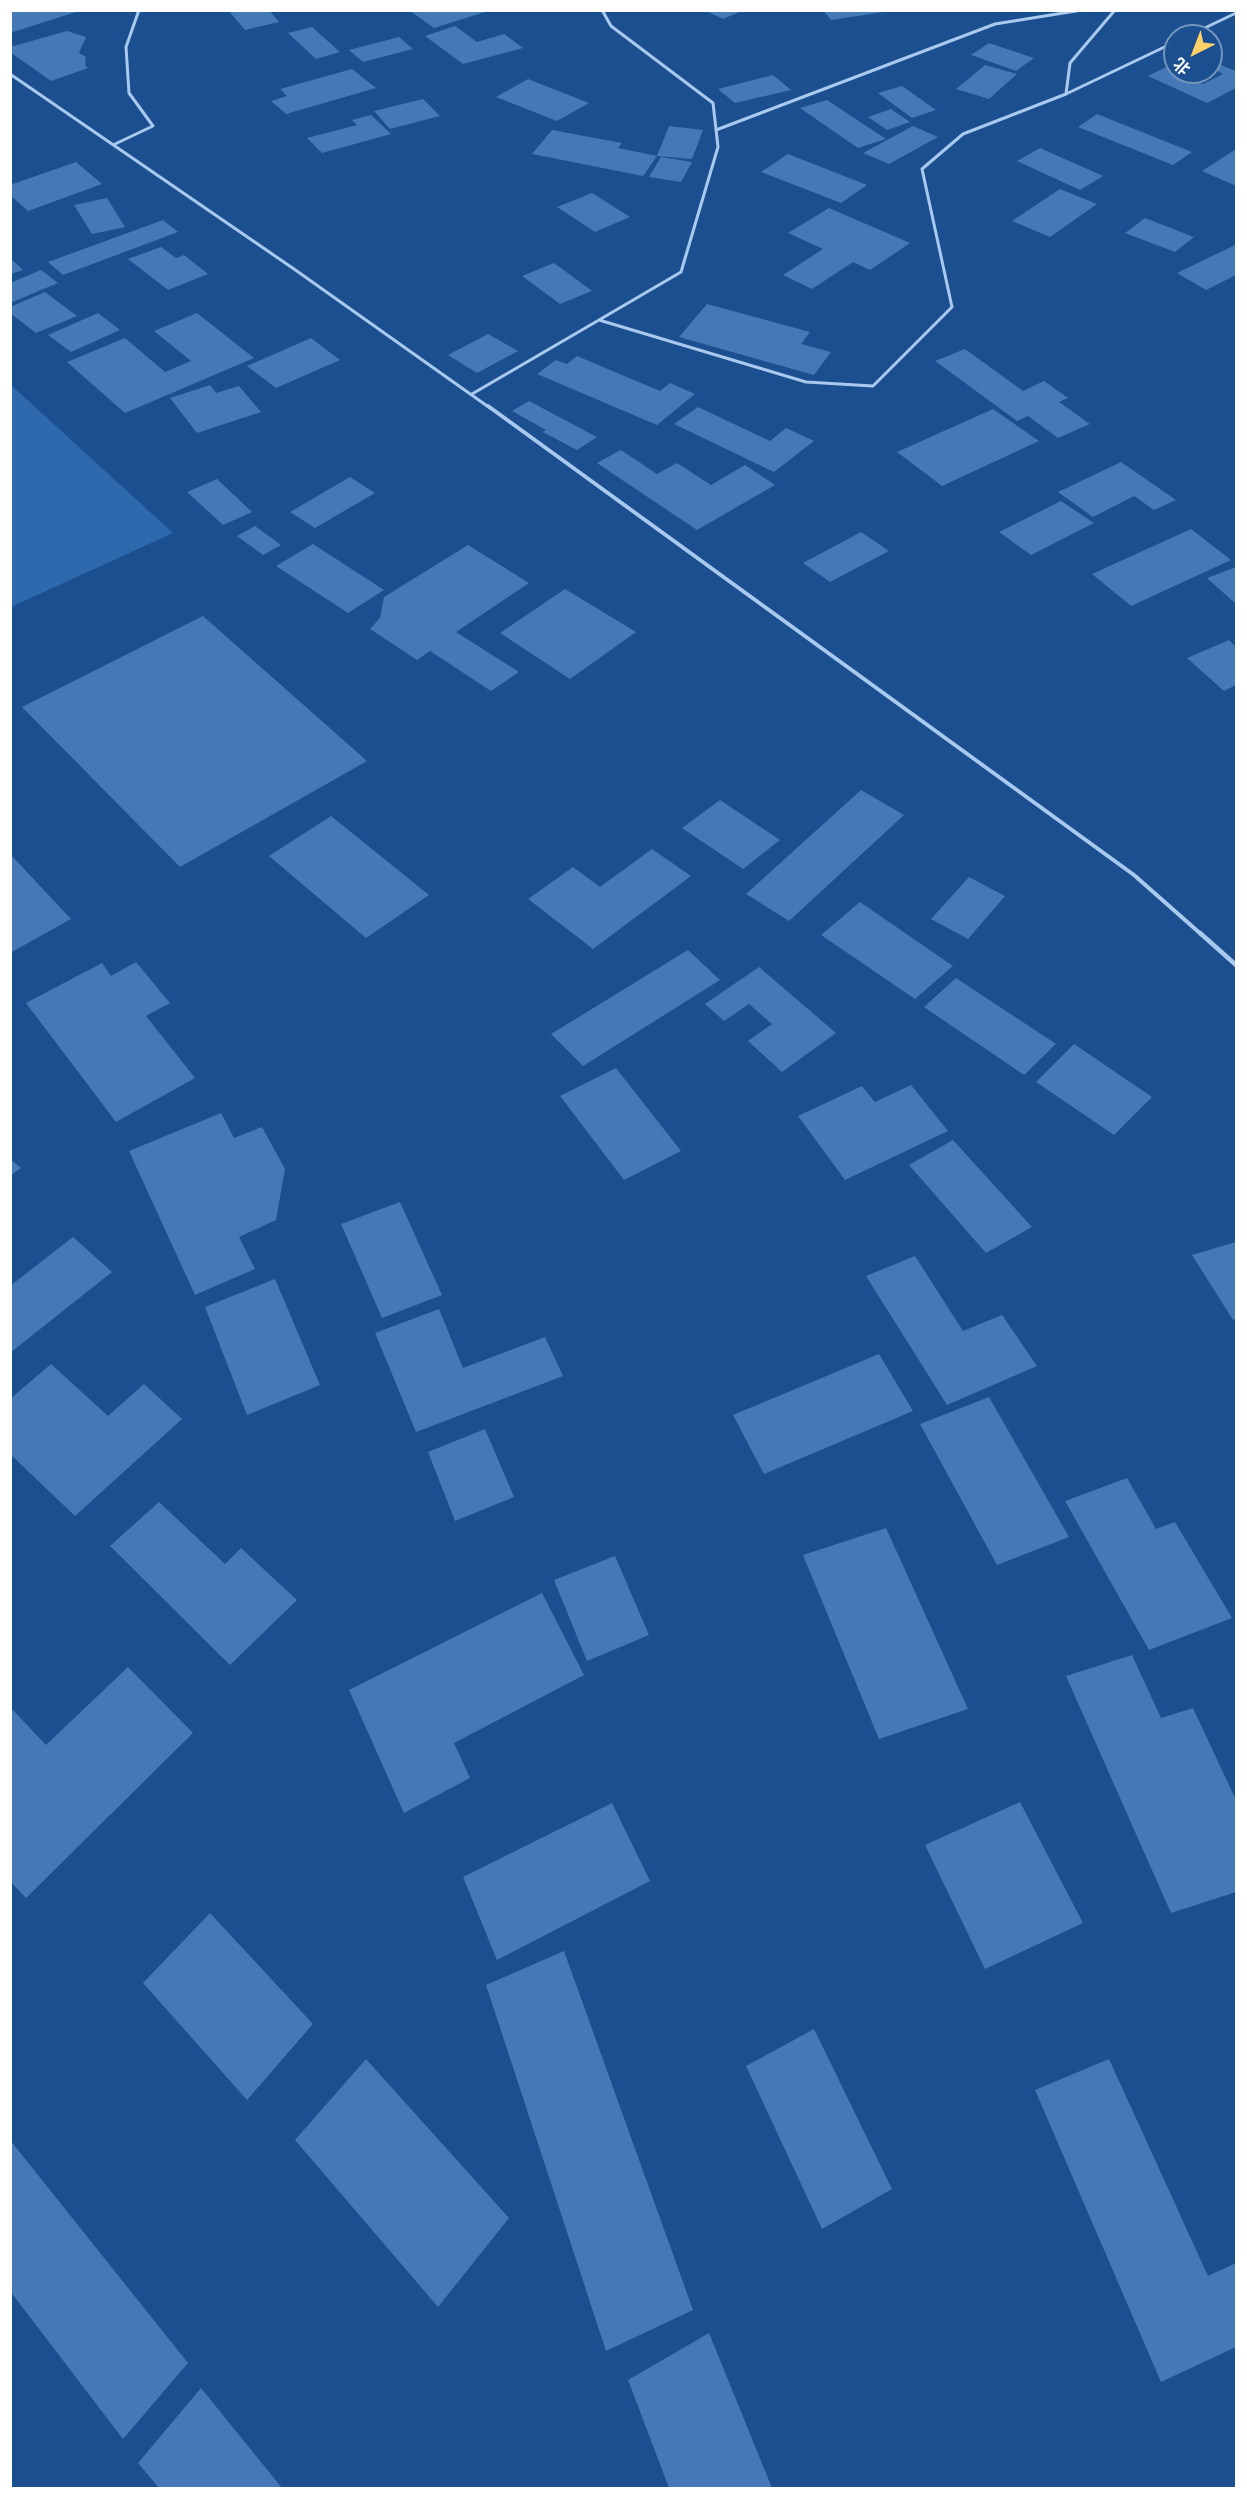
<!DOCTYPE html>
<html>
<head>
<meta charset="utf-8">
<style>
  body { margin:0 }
  #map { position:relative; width:1247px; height:2499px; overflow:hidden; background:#1b4f8f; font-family:Karla,"Noto Sans SC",sans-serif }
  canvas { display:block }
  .frame { position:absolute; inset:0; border:12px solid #fff; pointer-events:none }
  .north { position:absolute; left:1163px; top:24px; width:60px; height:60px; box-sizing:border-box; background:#1b4f8f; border:2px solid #7695bc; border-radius:50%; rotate:222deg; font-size:16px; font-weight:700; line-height:24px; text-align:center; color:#fff }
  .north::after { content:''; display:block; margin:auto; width:21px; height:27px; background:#ffd166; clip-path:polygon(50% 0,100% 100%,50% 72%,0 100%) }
</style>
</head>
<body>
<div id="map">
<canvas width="1247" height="2499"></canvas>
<div class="frame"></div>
<div class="north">北</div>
</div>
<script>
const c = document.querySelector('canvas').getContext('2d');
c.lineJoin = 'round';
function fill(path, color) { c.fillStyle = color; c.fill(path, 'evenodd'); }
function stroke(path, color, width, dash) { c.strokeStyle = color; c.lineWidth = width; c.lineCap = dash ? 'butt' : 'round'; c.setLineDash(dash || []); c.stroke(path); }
fill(new Path2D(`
  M11,385L173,533L11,607H10Z`), '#2e69ad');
fill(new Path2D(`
  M10,10H79V11L10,33Z
  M228,10H269L279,22L245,30Z
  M409,10H488V11L434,28Z
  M704,10H744L723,19Z
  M823,10H884V12L831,20Z
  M455,26L477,42L504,34L523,48L463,64L425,36Z
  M312,27L340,52L316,59L288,33Z
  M67,31L86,37L79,53L86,57L85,65L88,68L51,81L10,52V47Z
  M399,37L413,49L363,62L349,50Z
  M989,43L1034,58L1016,71L971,55Z
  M1211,61L1236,71V88L1207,103L1148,76L1166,67L1203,84L1223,74L1211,68Z
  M985,65L1017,74L989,99L956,89Z
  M352,69L376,88L286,114L271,101L287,96L280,89Z
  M773,75L791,90L735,103L718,89Z
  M528,79L589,103L557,121L496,97Z
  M902,86L936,110L912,118L878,93Z
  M423,99L440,116L390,129L374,111Z
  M827,100L886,139L858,148L800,108Z
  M891,109L910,122L887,130L868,117Z
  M1097,114L1192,152L1173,165L1078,127Z
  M371,115L391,134L322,153L307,138L357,125L352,120Z
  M669,126L703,130L692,159L657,156Z
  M913,126L938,137L889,164L863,153Z
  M552,130L622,143L618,148L657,156L643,176L532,154Z
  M1040,148L1103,176L1080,190L1017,161Z
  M1236,149V186L1202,171Z
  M788,154L867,185L841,203L761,172Z
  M661,157L692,162L681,182L649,177Z
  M76,162L102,184L28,211L10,195V185Z
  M1060,189L1097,204L1050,237L1012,221Z
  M592,193L630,217L595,232L557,207Z
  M107,198L125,227L92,234L74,205Z
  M829,208L910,243L870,270L853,262L812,289L783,275L823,249L788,233Z
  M1145,218L1194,237L1175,252L1125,233Z
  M163,220L178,232L63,275L48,262Z
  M1235,245L1236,275L1206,290L1177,273Z
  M161,247L176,258L184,255L208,274L168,290L128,259Z
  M12,260L23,270L10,274Z
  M554,263L592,291L560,304L522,276Z
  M41,270L58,283L10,303V283Z
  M45,292L77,316L36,333L10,313V307Z
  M707,304L810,332L801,344L831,352L814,375L679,337Z
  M98,313L120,330L71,352L48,335Z
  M197,313L254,358L125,413L67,362L125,338L165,372L191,361L154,331Z
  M488,334L518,351L477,373L448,355Z
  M311,338L340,360L276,388L247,366Z
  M965,349L1023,391L1044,381L1068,398L1059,402L1090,424L1058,438L1028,416L1017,421L935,361Z
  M577,356L660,391L670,383L695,394L657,425L537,374L556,360L567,364Z
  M210,385L216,393L239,386L261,412L197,433L170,398Z
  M529,401L597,437L577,450L543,432L546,430L512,411Z
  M698,407L770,441L786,428L814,441L774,472L674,424Z
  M993,409L1039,441L942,486L897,452Z
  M621,450L657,474L677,463L711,485L745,465L775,485L697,530L597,463Z
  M1121,462L1176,500L1154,510L1134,496L1093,517L1058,492Z
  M350,477L375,493L315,528L290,512Z
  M217,479L252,512L223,525L187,492Z
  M1061,501L1094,523L1031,555L999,532Z
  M255,526L281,545L263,555L237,536Z
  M1191,529L1231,560L1131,606L1092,574Z
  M861,532L889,551L830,582L803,563Z
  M313,544L384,590L348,613L276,566Z
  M468,545L529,583L456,632L519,672L491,691L430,651L417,660L370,629L380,618L384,597Z
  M1236,567V604L1207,578Z
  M565,589L636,632L570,679L500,633Z
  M203,616L367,761L180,867L22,707Z
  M1229,640L1236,647V685L1224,691L1187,658Z
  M861,790L904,815L789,921L746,894Z
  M720,800L780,840L743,869L682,828Z
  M331,816L429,895L366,938L269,856Z
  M652,849L691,876L593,949L528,899L573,867L600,887Z
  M10,854L71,919L10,953Z
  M969,877L1005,896L968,939L931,919Z
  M860,902L953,966L915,999L821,935Z
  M688,950L720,980L583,1066L551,1034Z
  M136,962L170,1003L146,1016L195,1078L116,1122L26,1003L102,963L111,976Z
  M759,967L836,1033L782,1072L748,1041L772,1024L749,1004L724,1021L705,1004Z
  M956,978L1056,1044L1024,1075L924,1007Z
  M1074,1044L1152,1097L1114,1135L1036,1082Z
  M616,1068L681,1151L624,1180L560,1096Z
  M911,1085L948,1131L845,1180L798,1116L862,1086L875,1102Z
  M221,1113L234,1138L262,1127L285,1169L276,1220L239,1237L255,1269L195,1295L129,1151Z
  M953,1140L1032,1227L986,1253L909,1165Z
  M10,1159L21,1168L10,1176Z
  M400,1202L442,1295L382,1318L341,1224Z
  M73,1237L112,1272L10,1353V1286Z
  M1236,1242V1318L1233,1320L1192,1255Z
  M915,1256L963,1331L1002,1315L1037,1366L947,1405L866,1276Z
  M275,1279L320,1385L247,1415L205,1307Z
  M439,1309L463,1368L545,1337L563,1376L416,1432L375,1333Z
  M879,1354L913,1411L764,1474L733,1415Z
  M51,1364L108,1416L144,1384L182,1419L75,1516L10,1454V1399Z
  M989,1397L1069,1537L997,1565L920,1424Z
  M485,1429L514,1497L455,1521L428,1452Z
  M1127,1478L1156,1529L1175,1522L1232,1618L1149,1650L1065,1501Z
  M159,1502L225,1564L241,1548L297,1600L230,1665L110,1546Z
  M886,1528L968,1709L879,1739L803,1555Z
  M615,1556L649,1635L587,1661L554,1580Z
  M542,1593L584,1675L454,1743L470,1778L404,1813L349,1690Z
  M1132,1655L1161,1718L1193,1708L1236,1800V1892L1171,1913L1066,1676Z
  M128,1667L193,1733L26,1898L10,1881V1707L46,1745Z
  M1020,1802L1083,1923L985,1969L925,1845Z
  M612,1803L650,1881L497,1960L463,1877Z
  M210,1913L313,2024L247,2100L143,1983Z
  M564,1951L693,2310L606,2351L486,1985Z
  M814,2029L892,2189L822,2229L746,2066Z
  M366,2059L509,2218L438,2307L295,2140Z
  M1109,2059L1208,2276L1236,2263V2347L1161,2382L1035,2090Z
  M10,2140L188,2363L123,2439L10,2291Z
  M709,2333L772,2488H669L628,2380Z
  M201,2388L282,2488H159L138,2463Z`), '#4478b7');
stroke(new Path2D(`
  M1188,36L1236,13
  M10,74L294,269L490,408
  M1066,94L1070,63L1115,10
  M716,130L995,24L1082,10
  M115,144L153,126L129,93L126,47L139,10
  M599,320L681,272L718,147L713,103L611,26L602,10
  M472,394L599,320L806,382L873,386L952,307L922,169L963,134L1066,94L1175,42`), '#a9c9ee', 3);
stroke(new Path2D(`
  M488,406L1134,875L1202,935`), '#a9c9ee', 4);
stroke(new Path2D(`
  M1200,933L1236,965`), '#a9c9ee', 4.5);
</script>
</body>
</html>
